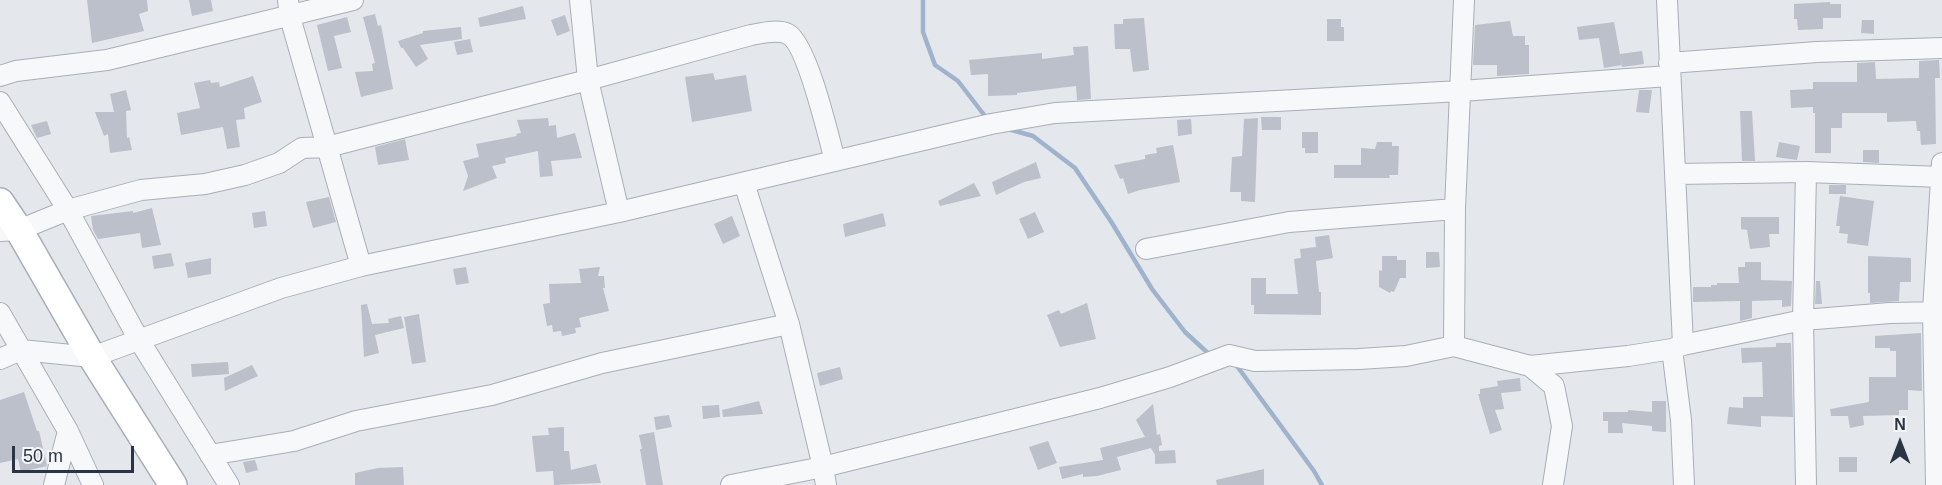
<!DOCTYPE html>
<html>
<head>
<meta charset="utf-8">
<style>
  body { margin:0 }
  #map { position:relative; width:1942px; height:485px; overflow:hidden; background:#e4e7ec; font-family:Helvetica,sans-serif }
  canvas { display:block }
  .north { position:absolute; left:1870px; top:413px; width:60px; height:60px; -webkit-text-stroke:4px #f4f6f9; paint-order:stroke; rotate:0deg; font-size:16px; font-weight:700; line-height:24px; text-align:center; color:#2b3445 }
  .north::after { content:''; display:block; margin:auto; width:21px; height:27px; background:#2b3445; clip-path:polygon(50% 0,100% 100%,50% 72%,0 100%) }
  .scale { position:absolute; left:12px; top:446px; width:122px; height:27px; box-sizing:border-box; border:3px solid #2b3445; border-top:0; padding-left:8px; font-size:18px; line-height:21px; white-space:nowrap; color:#2b3445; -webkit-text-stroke:4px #f4f6f9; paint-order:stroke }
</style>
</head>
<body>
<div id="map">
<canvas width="1942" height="485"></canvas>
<div class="north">N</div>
<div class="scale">50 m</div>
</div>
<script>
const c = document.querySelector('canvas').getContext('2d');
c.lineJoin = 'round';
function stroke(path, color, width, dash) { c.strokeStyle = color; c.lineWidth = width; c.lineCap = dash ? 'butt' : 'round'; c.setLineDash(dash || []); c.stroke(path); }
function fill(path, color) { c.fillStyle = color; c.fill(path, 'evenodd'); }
stroke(new Path2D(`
  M923,0V32L935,65L958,81L988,120
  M1008,129L1033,136L1075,168L1112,223L1152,289L1185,332L1210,355
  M1234,362L1314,471L1322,485`), '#9fb4cc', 4.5);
fill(new Path2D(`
  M87,0H147L148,11L139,14L144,31L92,43Z
  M189,0H211L213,11L192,16Z
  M1830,2V4H1841V18H1823V29L1798,30L1797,19H1794V4Z
  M523,6L526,19L480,27L478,18Z
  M375,14L378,26L381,25L393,89L361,97L355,72L373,71L372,64L375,63L363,17Z
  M565,15L570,31L557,36L551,20Z
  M347,17L351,32L334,36L342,68L328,71L317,25Z
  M1144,18L1149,70L1133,72L1130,49H1115L1114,24H1123V19Z
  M1327,19H1341V27H1344V41H1327Z
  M1862,20H1874V34L1861,33Z
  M1510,21L1513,36H1525V45H1529V74L1497,76V65H1473L1475,25Z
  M1614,22L1622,65L1604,68L1599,38L1579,40L1577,27Z
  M461,27L462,39L420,45L428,59L416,67L403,48H401L398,41L423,33V31Z
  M470,39L473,52L457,55L454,42Z
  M1088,46L1091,99L1077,100L1076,86L1017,93V95L988,96V74L971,75L969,60L1042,53V59L1074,55L1073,47Z
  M1642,51L1644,64L1622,67L1620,54Z
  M1939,60L1940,78H1935L1936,144L1921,145L1920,131H1917L1916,121L1887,122V113H1842V128H1831V153H1815V113H1813V107L1791,108L1790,90L1813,89V82H1857V63L1875,62L1876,79L1919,78V61Z
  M713,73L715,80L746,75L752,111L692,122L685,77Z
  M253,76L262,102L244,108L245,119L236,120L240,147L227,149L223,127L181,135L177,113L200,108L194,83L210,80L211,83L219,82L220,87Z
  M126,90L131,110L126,111L127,138L129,137L132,150L110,153L108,134L104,136L95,112H114L110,94Z
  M1639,90H1652L1649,113L1636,112Z
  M1740,111H1752L1755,161H1742Z
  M1261,117H1281V130H1262Z
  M548,118L549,126L556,125L557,138L575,133L582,158L551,161L553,176L540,177L538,151L505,158L506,163L492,166L497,178L463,191L468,176L463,161L479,157L476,144L517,136L516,134L521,133L517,120Z
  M1258,118L1255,202L1241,201V192H1230L1232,157L1242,156L1244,119Z
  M1191,119L1192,134L1178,136L1177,120Z
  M47,121L51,134L37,138L31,125Z
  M1302,132H1318V153H1305V148H1302Z
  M405,139L409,160L378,165L375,147Z
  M1377,142H1392V146H1399L1398,175H1389L1390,178H1334V165H1361V148L1375,149Z
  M1779,142L1800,146L1797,160L1776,157Z
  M1173,145L1180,182L1140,190L1128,194L1123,178L1120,179L1114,165L1145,159V155L1157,153L1156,148Z
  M1863,150H1879V163L1863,162Z
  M1036,162L1041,178L1024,182L996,195L992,182Z
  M974,183L981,196L940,206L938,201Z
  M1829,185H1846V194H1829Z
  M1840,196L1874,201L1868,246L1847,243L1848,234L1839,233L1840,226H1836Z
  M329,197L336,222L313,228L306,202Z
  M152,208L161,245L142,248L140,233L98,239L93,230L91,216L133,211V213Z
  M265,211L267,226L254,228L252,213Z
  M1035,212L1044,232L1028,239L1019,219Z
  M883,213L886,226L845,237L843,224Z
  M732,216L740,236L723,244L714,224Z
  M1741,217H1779V234H1769L1770,247L1750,249L1747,230L1741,229Z
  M1329,235L1333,258L1316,261L1319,292H1321V315L1254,314V305H1251V278H1266V294H1298L1294,259L1301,258L1300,249L1316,247L1315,237Z
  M1426,252H1439L1440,267L1426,268Z
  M171,253L174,266L154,269L152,256Z
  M1382,256H1397V260H1406V278H1400L1394,292L1391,291L1390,293L1379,287V270L1382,271Z
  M1868,256L1911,258V282H1900L1899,301L1870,303V293H1868Z
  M211,258V274L188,278L185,263Z
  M1745,262H1761V280L1792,281L1791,306L1782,307V300L1752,301V318L1740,321V301L1693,302V287H1711V285H1717V283H1739L1738,267H1745Z
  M466,267L469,283L456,285L453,269Z
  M600,267L598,276H604L605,288H603L609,311L579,318L581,327L575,328L576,333L562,336L561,331L553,332L552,325L547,326L543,304L550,303L549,284L581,283L579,269Z
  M1816,281H1820L1822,304H1815Z
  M1087,303L1096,339L1060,347L1047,315L1059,310L1061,314Z
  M367,304L372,324L389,323L388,319L401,316L404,328L375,335L379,353L364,357L361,305Z
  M419,314L426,362L412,364L404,317Z
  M1921,333L1922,391L1908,390V410H1899V415L1863,416L1864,425L1850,428L1848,416H1831L1830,409L1869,402V377H1896V351H1890V348H1875V336Z
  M1776,343H1791L1793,417L1761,416V427L1727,424L1729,407L1743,408V397H1763L1762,362L1742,363L1741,348L1776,347Z
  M228,362L229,374L192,377L191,364Z
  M252,365L258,376L225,391L224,378Z
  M840,367L843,379L820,386L817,373Z
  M1520,378L1521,391L1501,393L1504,409L1495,410L1502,430L1490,434L1478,394H1480V389L1498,386L1497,381Z
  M24,392L37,431H39L47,466L21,472L18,459L0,463V400Z
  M759,401L763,414L723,417L722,410Z
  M1652,401H1666V432L1652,431V426L1622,423L1623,433H1608V421H1603V412H1628V410L1652,412Z
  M1153,404L1157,435L1160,434L1162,445L1159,446V451L1175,450L1176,463L1155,464V455L1151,448L1117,457L1121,470L1097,476L1083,477V474L1062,479L1059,467L1103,460L1100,448L1145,437L1136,420Z
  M719,405L720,417L703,419L702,406Z
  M669,415L672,427L656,430L654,417Z
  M564,427V451H569L571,470L596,464L601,483L554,485L553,471L536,472L532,436L549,435L548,428Z
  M654,432L663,485H646L640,449H642L639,435Z
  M1048,441L1057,463L1038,470L1029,447Z
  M1839,457H1857V472H1839Z
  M255,460L258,470L246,473L243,462Z
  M403,467L404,485H355V473L378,468Z
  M1264,469V485H1217L1216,480Z`), '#bbc0ca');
const minor = new Path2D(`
  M288,0L290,17L361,266
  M580,0L588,80L619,212
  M1667,0L1683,345
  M1669,63L1817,52L1942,48
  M0,76L16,71L107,60L353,0
  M0,102L68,210L139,340L229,485
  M1806,172L1803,320L1806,485
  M1676,174L1806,172L1942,177
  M744,183L789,324L823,467L826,485
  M0,231L19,230L68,210L141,190L205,184L245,175L279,163L302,148L327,147L588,80L751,35C762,33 778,29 788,34C807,44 829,138 835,161
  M1146,249L1289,222L1455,209
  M0,313L68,431L93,485
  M1454,346L1455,209L1464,0
  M1672,349L1681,420L1684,485
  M0,359L21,350L92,357L281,288L361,266L619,212L991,124L1055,113L1461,91L1669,76
  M1530,366L1554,386L1562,426L1553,485
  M210,455L294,441L356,421L492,395L602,363L789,324
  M54,485L68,431
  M731,485L823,467L1100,398L1170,377L1229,355L1255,361L1359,359L1406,356L1454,346L1530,366L1628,356L1672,349L1683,345L1803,320L1890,313L1942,312
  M1936,485L1933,311L1942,163`);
const secondary = new Path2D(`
  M0,202L19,230L92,357L173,485`);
stroke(minor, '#a9aeb7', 22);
stroke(secondary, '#a9aeb7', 30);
stroke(minor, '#f7f8fa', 20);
stroke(secondary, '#fff', 27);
</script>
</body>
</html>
